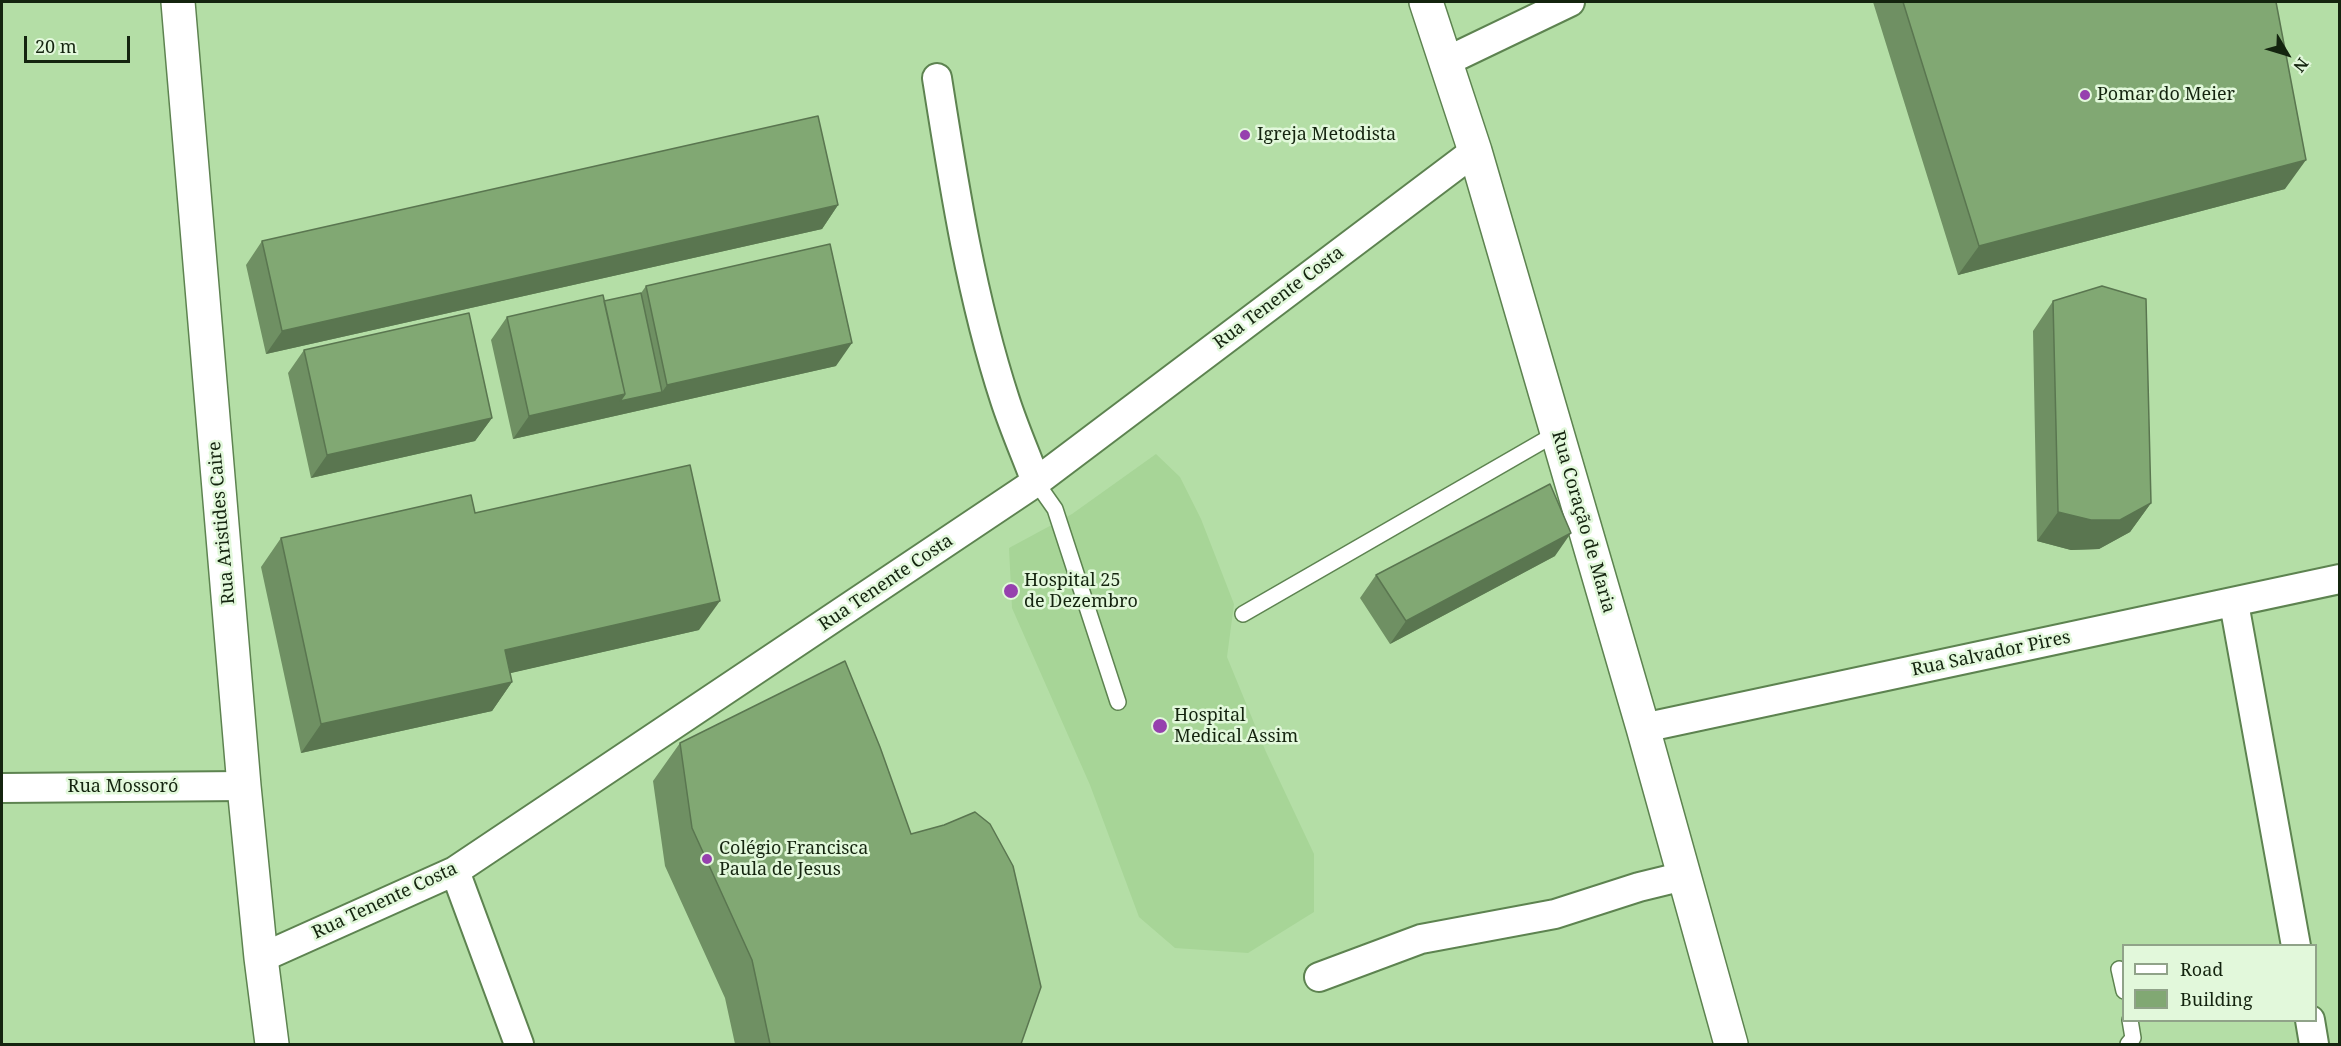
<!DOCTYPE html>
<html>
<head>
<meta charset="utf-8">
<style>
  body { margin:0 }
  #map { position:relative; width:2341px; height:1046px; overflow:hidden; background:#b4dea6; font-family:"Noto Serif",serif }
  canvas { display:block }
  .frame { position:absolute; inset:0; border:3px solid #14240f; pointer-events:none }
  .legend { position:absolute; left:2122px; top:944px; width:195px; height:78px; box-sizing:border-box; background:#e2f8db; border:2px solid #90a389; margin:0; padding:8px 10px; list-style:none; font-size:18px; color:#14240f }
  .legend li { display:flex; align-items:center; gap:12px; height:30px }
  .legend b { width:30px; border:2px solid #90a389 }
  .north { position:absolute; left:2257px; top:24px; width:60px; height:60px; -webkit-text-stroke:4px #e2f8db; paint-order:stroke; rotate:128deg; font-size:16px; font-weight:700; line-height:24px; text-align:center; color:#14240f }
  .north::after { content:''; display:block; margin:auto; width:21px; height:27px; background:#14240f; clip-path:polygon(50% 0,100% 100%,50% 72%,0 100%) }
  .scale { position:absolute; left:24px; top:36px; width:106px; height:27px; box-sizing:border-box; border:3px solid #14240f; border-top:0; padding-left:8px; font-size:18px; line-height:21px; white-space:nowrap; color:#14240f; -webkit-text-stroke:4px #e2f8db; paint-order:stroke }
</style>
</head>
<body>
<div id="map">
<canvas width="2341" height="1046"></canvas>
<div class="frame"></div>
<ul class="legend">
<li><b style="height:8px;background:#fff"></b>Road</li>
<li><b style="height:16px;background:#81a873"></b>Building</li>
</ul>
<div class="north">N</div>
<div class="scale">20 m</div>
</div>
<script>
const c = document.querySelector('canvas').getContext('2d');
c.lineJoin = 'round';
function fill(path, color) { c.fillStyle = color; c.fill(path, 'evenodd'); }
function stroke(path, color, width, dash) { c.strokeStyle = color; c.lineWidth = width; c.lineCap = dash ? 'butt' : 'round'; c.setLineDash(dash || []); c.stroke(path); }
function label(font, color, halo, rows, align = 'center') {
  c.font = font + ' "Noto Serif",serif'; c.lineWidth = 5; c.setLineDash([]); c.textBaseline = 'middle'; c.strokeStyle = halo; c.fillStyle = color; for (const [text, x, y, turn = 0] of rows) {
    c.save(); c.translate(x, y); c.rotate((+turn || 0) * Math.PI / 180); c.textAlign = isNaN(turn) ? turn : align; if (halo) c.strokeText(text, 0, 0); c.fillText(text, 0, 0); c.restore();
  }
}
fill(new Path2D(`
  M1156,454L1180,477L1201,519L1234,604L1227,657L1266,752L1314,854V912L1248,953L1175,948L1139,917L1090,785L1012,608L1009,548L1072,514Z`), '#a7d597');
const lane = new Path2D(`
  M1036,482L1055,509L1118,702
  M1243,614L1557,433
  M2119,969L2124,991
  M2128,1044L2133,1038L2130,1020`);
const street = new Path2D(`
  M1447,61L1570,2
  M937,78C954,186 971,296 1005,400C1014,428 1026,455 1036,482
  M2234,603L2296,946
  M1643,728L2340,579
  M2,788L244,786
  M455,871L519,1044
  M261,958L455,871L1036,482L1475,151
  M1319,977L1421,939L1555,914L1639,887L1684,876
  M2310,1020L2314,1044`);
const secondary = new Path2D(`
  M178,2L244,786L261,958L272,1044
  M1426,2L1475,151L1643,728L1731,1044`);
stroke(lane, '#5d8350', 18);
stroke(street, '#5d8350', 32);
stroke(secondary, '#5d8350', 36);
stroke(lane, '#fff', 15);
stroke(street, '#fff', 28);
stroke(secondary, '#fff', 33);
fill(new Path2D(`
  M1873,2H2276L2285,189L1958,275Z
  M838,205L822,229L266,354L246,265L262,241Z
  M646,286L836,366L513,439L491,340L507,317L604,301L641,293Z
  M2053,301L2151,503L2130,532L2099,549L2071,550L2037,541L2033,331Z
  M304,350L492,418L475,441L311,478L288,373Z
  M475,513L699,630L510,673L512,682L492,711L301,753L261,567L281,538Z
  M1555,556L1390,644L1360,598L1376,575Z
  M680,743L911,834L1021,1044H735L725,998L665,866L653,781Z`), '#6f9063');
fill(new Path2D(`
  M2306,160L2285,189L1958,275L1979,246Z
  M838,205L822,229L266,354L282,331Z
  M852,343L836,366L513,439L529,416L625,394L662,392L667,385Z
  M492,418L475,441L311,478L327,455Z
  M2151,503L2130,532L2099,549L2071,550L2037,541L2058,512Z
  M1571,533L1555,556L1390,644L1406,621Z
  M720,601L699,630L485,679L505,650Z
  M512,682L492,711L301,753L321,724Z`), '#5a7650');
const building = new Path2D(`
  M1903,2H2276L2306,160L1979,246Z
  M818,116L838,205L282,331L262,241Z
  M830,244L852,343L667,385L646,286Z
  M2102,286L2146,299L2151,503L2120,520H2091L2058,512L2053,301Z
  M641,293L662,392L620,401L625,394L604,301Z
  M603,295L625,394L529,416L507,317Z
  M469,313L492,418L327,455L304,350Z
  M690,465L720,601L505,650L512,682L321,724L281,538L471,495L475,513Z
  M1550,484L1571,533L1406,621L1376,575Z
  M845,661L880,747L911,834L944,825L975,812L990,824L1013,866L1041,987L1021,1044H770L752,960L692,828L680,743Z`);
fill(building, '#81a873');
stroke(building, '#5a7650', 1.5);
for (const [x, y, r, color] of [
  [2085,95,6,"#9641ae"],
  [1245,135,6,"#9641ae"],
  [1011,591,8,"#9641ae"],
  [1160,726,8,"#9641ae"],
  [707,859,6,"#9641ae"]
]) { const dot = new Path2D(); dot.arc(x, y, r, 0, 2 * Math.PI); c.fillStyle = color; c.fill(dot); stroke(dot, '#e2f8db', 2); }
label('18px', '#14240f', '#e2f8db', [
  ["Pomar do Meier",2097,95],
  ["Igreja Metodista",1257,135],
  ["Hospital 25",1024,581],
  ["de Dezembro",1024,602],
  ["Hospital",1174,716],
  ["Medical Assim",1174,737],
  ["Colégio Francisca",719,849],
  ["Paula de Jesus",719,870]
], 'left');
label('18px', '#14240f', '#e2f8db', [
  ["Rua Tenente Costa",1279,298,-37],
  ["Rua Coração de Maria",1583,522,74],
  ["Rua Aristides Caire",222,523,-95],
  ["Rua Tenente Costa",886,583,-34],
  ["Rua Salvador Pires",1991,654,-12],
  ["Rua Mossoró",123,787],
  ["Rua Tenente Costa",385,901,-25]
]);
</script>
</body>
</html>
